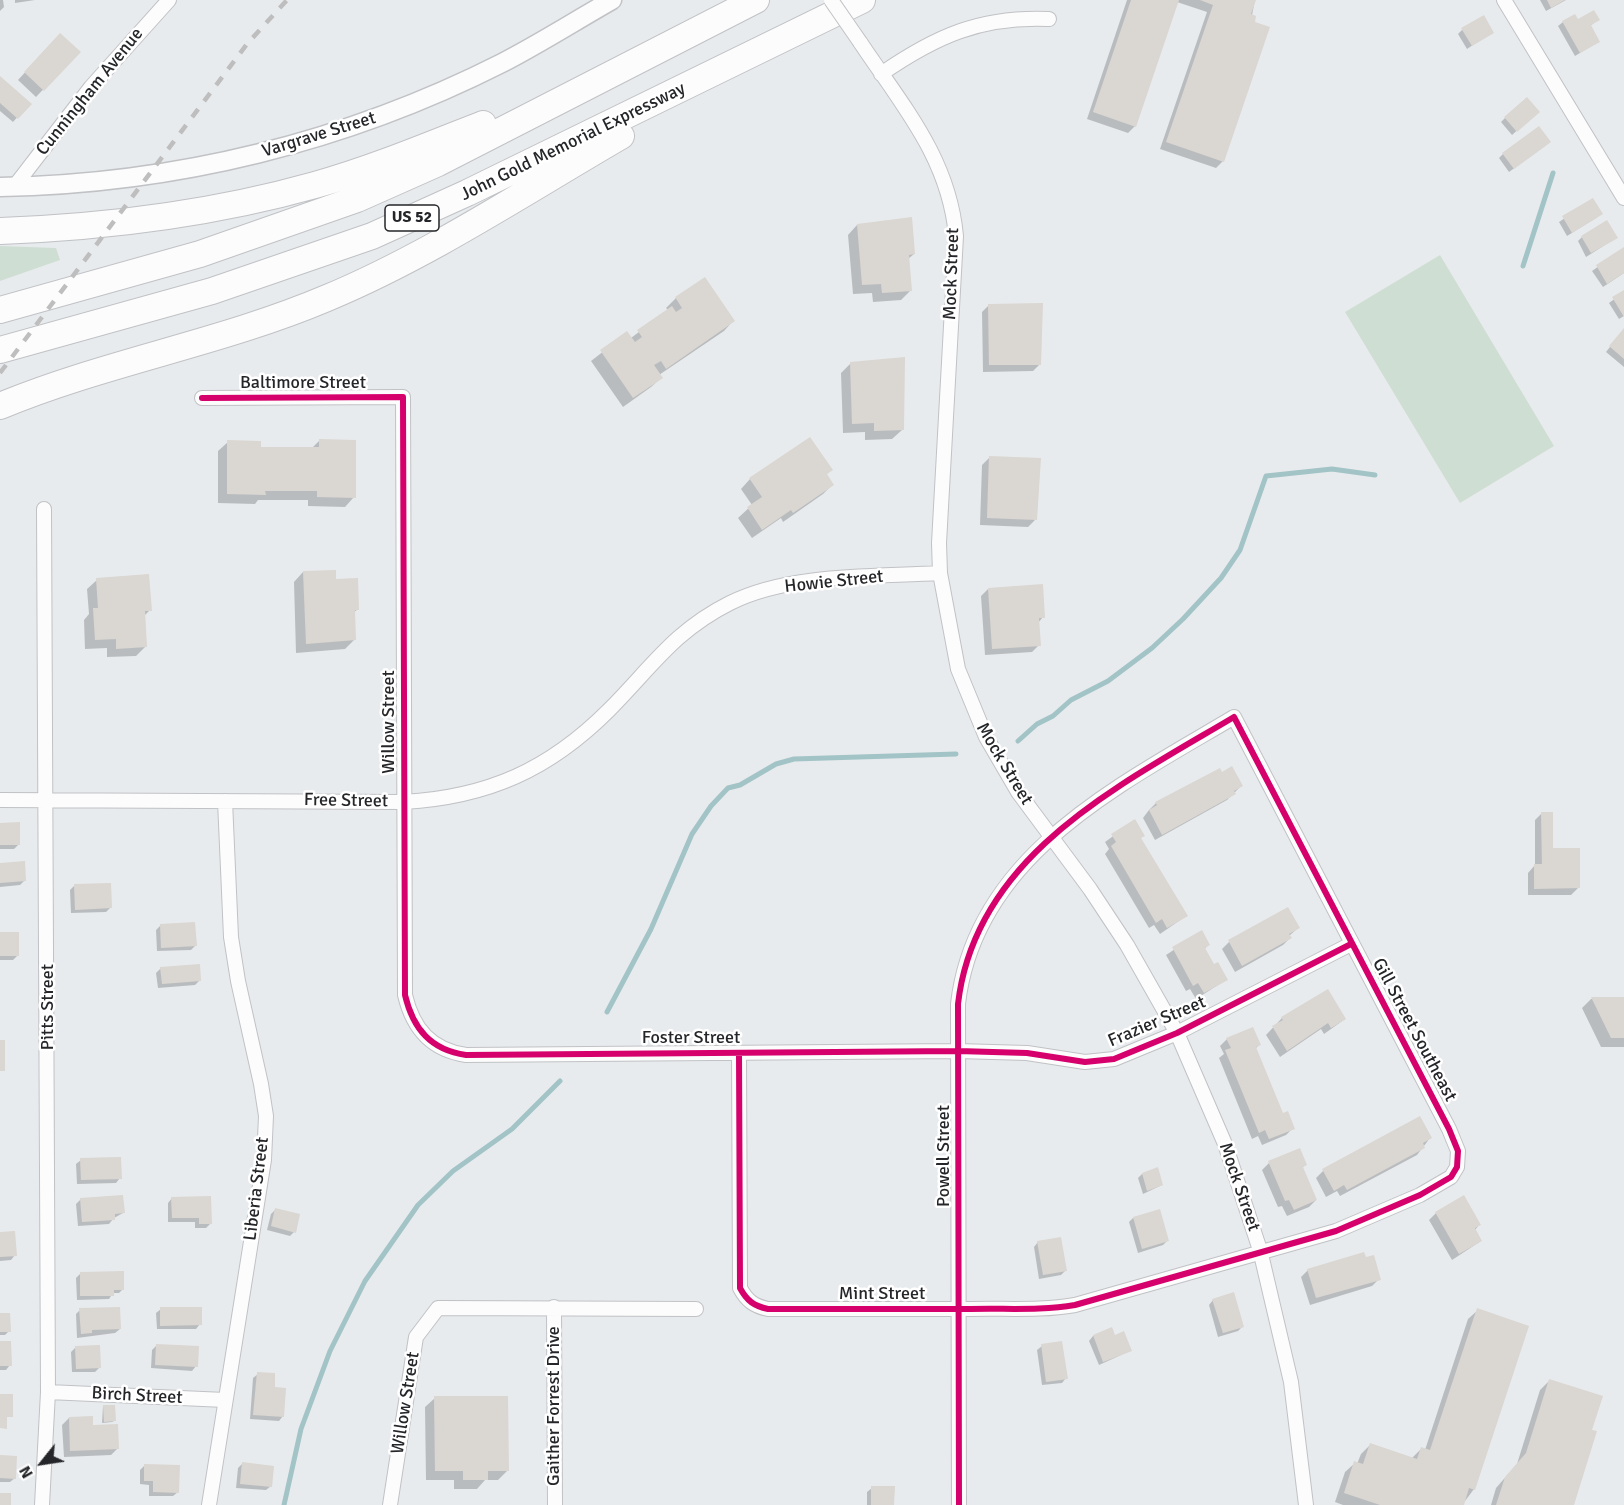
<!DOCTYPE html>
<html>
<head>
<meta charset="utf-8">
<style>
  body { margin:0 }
  #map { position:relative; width:1624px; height:1505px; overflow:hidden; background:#e8ebee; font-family:Signika,sans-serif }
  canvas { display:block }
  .north { position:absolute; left:12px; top:1433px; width:60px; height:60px; -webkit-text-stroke:4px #fff; paint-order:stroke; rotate:240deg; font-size:16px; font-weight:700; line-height:24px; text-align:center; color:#242629 }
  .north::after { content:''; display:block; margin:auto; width:21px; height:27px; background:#242629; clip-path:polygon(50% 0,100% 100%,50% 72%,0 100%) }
</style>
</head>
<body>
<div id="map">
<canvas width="1624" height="1505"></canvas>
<div class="north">N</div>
</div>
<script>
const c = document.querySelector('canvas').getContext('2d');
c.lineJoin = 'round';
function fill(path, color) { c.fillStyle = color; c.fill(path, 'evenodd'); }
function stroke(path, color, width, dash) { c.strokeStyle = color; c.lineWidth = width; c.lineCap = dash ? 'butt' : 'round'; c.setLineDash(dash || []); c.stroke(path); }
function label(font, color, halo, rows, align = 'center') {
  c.font = font + ' Signika,sans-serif'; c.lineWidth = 5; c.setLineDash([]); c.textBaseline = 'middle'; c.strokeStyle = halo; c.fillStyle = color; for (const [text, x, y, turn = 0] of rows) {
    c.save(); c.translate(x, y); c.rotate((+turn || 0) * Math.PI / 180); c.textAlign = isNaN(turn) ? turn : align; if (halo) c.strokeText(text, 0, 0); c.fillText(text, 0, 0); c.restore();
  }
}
fill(new Path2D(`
  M0,246L56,248L60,260L0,281Z
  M1440,255L1554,446L1460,503L1345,312Z`), '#cfded2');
fill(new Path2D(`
  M0,0H3L4,7L0,11Z
  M15,0H35L15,3Z
  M1127,0H1255L1223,161L1216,168L1160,149L1207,12L1177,2L1135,126L1128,133L1087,119Z
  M1540,0H1566L1546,11Z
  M1598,20L1590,26L1598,42L1575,56L1558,26L1563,22Z
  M1462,30L1492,32L1467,49L1458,34Z
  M53,42L79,52L36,97L18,80Z
  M0,78L29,104L13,122L0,111Z
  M1533,116L1512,135L1501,122L1505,118Z
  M1545,146L1509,172L1499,158L1503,154Z
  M1592,200L1596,218L1567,236L1559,222Z
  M857,225L914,254L908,259L911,290L901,300L873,302L872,293L853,294L848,235Z
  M1582,237L1616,238L1586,257L1578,241Z
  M1623,249L1624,273L1603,287L1592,271Z
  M704,279L733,321L724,331L659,375L661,378L651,387L623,407L591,361L627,333L631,338L668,310L666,308L676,298Z
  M1624,292V316L1619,319L1609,303Z
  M989,305L1040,364L1033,371L983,372L982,312Z
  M1624,329V367L1606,352Z
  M851,363L902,430L892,439L865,440V432L843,433L841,373Z
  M319,441L354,497L345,507L308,506V500H258L255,504L218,503V451L228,442L260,448L311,449Z
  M989,458L1035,520L1028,527L980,525L982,465Z
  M825,475L832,485L823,494L783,522L781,518L752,538L738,518L752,505L741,489L750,479Z
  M303,572L335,580L358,609L353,613L355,639L345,649L296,653L294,582Z
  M97,580L150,610L144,616L146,646L136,656L107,657V648L85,649L84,620L89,614L87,589Z
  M988,589L1043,617L1038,623L1039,645L1032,652L985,655L981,596Z
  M1221,774L1241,786L1227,800L1155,840L1143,818L1149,810L1156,803Z
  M1542,813L1551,849L1578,888L1571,895H1528V873L1535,865V820Z
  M1134,821L1140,839L1186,916L1160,934L1154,925L1149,928L1105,854L1109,849L1105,842Z
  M0,824L19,844L14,849H0Z
  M0,864L25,880L20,885L0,887Z
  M74,886L111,907L106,912L71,913L70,890Z
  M1287,909L1298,928L1289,936L1290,938L1283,945L1235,972L1222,949L1229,942Z
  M161,925L195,946L191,950L157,951L156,930Z
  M1201,932L1208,945L1204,950L1213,966L1226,980L1196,999L1190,989L1186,991L1166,955Z
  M0,933L18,955L13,960H0Z
  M161,968L200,980L195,985L158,988L156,973Z
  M1328,991L1345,1019L1324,1034L1321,1029L1280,1057L1266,1035L1282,1018Z
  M1591,999H1624V1047H1601L1582,1008Z
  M1227,1039L1259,1045L1255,1049L1282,1115L1293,1128L1286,1135L1262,1145L1258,1136L1252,1139L1219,1058L1224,1054L1220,1046Z
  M1430,1138L1417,1155L1340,1196L1337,1191L1326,1197L1316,1178L1323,1171Z
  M81,1160L120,1178L116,1183L77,1184L76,1164Z
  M1269,1163L1305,1165L1302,1168L1316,1200L1309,1207L1287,1216L1282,1206L1278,1207L1262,1170Z
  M1142,1174L1162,1185L1143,1194L1138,1178Z
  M172,1198L211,1223L206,1228H195V1222H168V1203Z
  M81,1199L123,1213L114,1218L109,1224L78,1226L76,1204Z
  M276,1209L294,1232L290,1236L267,1230L271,1214Z
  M1436,1213L1479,1225L1475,1230L1481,1241L1452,1260L1429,1220Z
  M1133,1218L1167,1241L1163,1245L1138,1253L1129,1222Z
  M0,1233L15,1255L11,1260L0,1261Z
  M1038,1242L1065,1271L1061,1275L1039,1279L1034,1247Z
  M1308,1270L1379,1279L1372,1286L1310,1305L1301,1277Z
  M80,1274L123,1289L119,1293H113L109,1299L77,1300L76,1278Z
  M1213,1300L1243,1326L1238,1331L1218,1337L1209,1305Z
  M161,1309L200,1324L196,1329H157L156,1313Z
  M80,1310L120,1329L115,1333L77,1338L76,1314Z
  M1478,1310L1474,1489L1462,1505H1343L1335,1502L1345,1472L1355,1463L1357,1464L1361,1454L1370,1445L1411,1459L1421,1449L1425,1450L1468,1319Z
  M0,1315L9,1331L5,1335H0Z
  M1093,1336L1114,1337L1130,1351L1099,1365L1089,1341Z
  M0,1343L10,1365L6,1370H0Z
  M157,1345L196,1366L192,1371L151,1368L152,1350Z
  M1042,1346L1066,1378L1062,1383L1042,1385L1037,1350Z
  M76,1347L100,1367L95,1372H72L71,1352Z
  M258,1374L273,1389L283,1416L279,1421L250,1419L253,1378Z
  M1550,1380L1590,1431L1573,1505H1491L1496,1488L1517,1464L1540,1390Z
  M435,1398L507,1471L498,1480H485L477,1489H454V1480H426L425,1407Z
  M103,1406L114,1421L112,1422L102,1423Z
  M69,1418L92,1426L118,1448L111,1455L64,1457L62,1425Z
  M0,1457L15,1478L10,1482H0Z
  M242,1464L271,1486L266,1490L236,1488L238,1468Z
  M145,1465L178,1492L173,1496H149V1485L140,1484V1470Z
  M872,1488L893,1505H867V1492Z`), '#0003');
stroke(new Path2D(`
  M1523,266L1553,173
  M1018,741L1037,724L1053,716L1071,700L1108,681L1152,648L1183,619L1221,578L1240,550L1266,476L1332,469L1375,475
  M607,1012L651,929L692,834L711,806L728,788L740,785L776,764L794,759L956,754
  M284,1505L301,1429L330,1351L365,1281L418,1205L453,1171L512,1129L560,1081`), '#a2c4c6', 5);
fill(new Path2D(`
  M1131,0H1179L1136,127L1093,112Z
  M1200,0H1256L1251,14L1256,16L1255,22L1270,27L1224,162L1166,142L1213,5Z
  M1547,0H1565L1551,8Z
  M1594,10L1600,20L1591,25L1600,42L1580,53L1562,21L1575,14L1578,19Z
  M1484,15L1494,33L1472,46L1461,28Z
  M60,33L81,52L44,91L24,72Z
  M0,76L32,104L18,119L0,103Z
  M1527,97L1540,112L1517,132L1504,117Z
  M1539,126L1551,142L1514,169L1502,153Z
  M1593,198L1603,214L1572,233L1562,216Z
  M912,217L915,254L909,255L912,291L882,293L881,284L862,285L857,224Z
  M1607,220L1618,238L1591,253L1581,236Z
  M1624,247V273L1607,284L1596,265Z
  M705,277L735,321L666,369L661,361L654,365L663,378L633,398L600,350L627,331L635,342L642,337L637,330L672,306L676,312L682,308L675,297Z
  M1624,290V317L1612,297Z
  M1043,303L1041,365H989L988,304Z
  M1624,328V359L1609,346Z
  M905,357L904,430L874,431V423L852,424L850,362Z
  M810,437L833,470L827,474L834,485L793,513L791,510L762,530L747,507L762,497L749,478Z
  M319,439L356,440V498L317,497V491H265L266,495L227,494V440L261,441V447H319Z
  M989,456L1041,458L1037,520L987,518Z
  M336,570V579L358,578L359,610H355L356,640L306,644L303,571Z
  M149,574L152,611H145L147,647L116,649V639L95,640L93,608H98L96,578Z
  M1043,584L1045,618H1039L1041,646L992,649L988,588Z
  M1232,766L1243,786L1234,791L1236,794L1162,835L1149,810L1157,805L1155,802L1220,768L1222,772Z
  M1541,812H1553V848H1580V888L1534,889V864H1542Z
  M1135,819L1145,836L1141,838L1188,916L1167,928L1162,919L1156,923L1111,846L1116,842L1111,834Z
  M20,822V845H0V823Z
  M25,861L26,881L0,883V863Z
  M111,883L112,908L75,910L74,884Z
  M1288,907L1300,928L1289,934L1292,938L1242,966L1228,940Z
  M195,922L197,946L161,948L160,924Z
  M1202,930L1210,945L1205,948L1214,964L1218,962L1228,980L1204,993L1198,983L1193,986L1172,947Z
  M0,932H19V956H0Z
  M200,964L201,981L162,984L160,967Z
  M1328,989L1346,1019L1331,1028L1328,1023L1287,1051L1272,1026L1283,1020L1281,1017Z
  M1591,997H1624V1038H1611Z
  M1253,1027L1261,1045L1256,1047L1283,1113L1288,1111L1295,1129L1269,1139L1265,1130L1259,1133L1225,1050L1231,1048L1226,1038Z
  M0,1040H5V1071H0Z
  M1420,1116L1432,1138L1423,1143L1425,1148L1347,1190L1344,1185L1334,1191L1322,1169Z
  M1300,1148L1307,1165L1303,1167L1317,1200L1294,1210L1289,1200L1285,1201L1268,1161Z
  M121,1157L122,1179L81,1180L80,1158Z
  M1158,1167L1163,1185L1147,1191L1142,1173Z
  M123,1195L125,1213L115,1214V1220L82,1222L80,1198Z
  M1464,1195L1481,1225L1475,1228L1482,1241L1459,1254L1435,1212Z
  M211,1196L212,1224H199V1218H172L171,1197Z
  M275,1208L300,1214L296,1233L271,1226Z
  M1160,1209L1169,1241L1142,1249L1133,1217Z
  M15,1231L17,1256L0,1257V1232Z
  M1061,1237L1067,1271L1043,1275L1037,1241Z
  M1364,1252L1366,1257L1374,1255L1381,1280L1316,1298L1307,1269Z
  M124,1271V1290H114V1296H80V1272Z
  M1234,1292L1244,1327L1223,1333L1212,1299Z
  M120,1307L121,1329L92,1330V1333L81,1334L79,1308Z
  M160,1307H202V1325L160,1326Z
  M1477,1308L1529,1326L1475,1490L1469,1488L1464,1505H1380L1344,1493L1354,1461L1363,1464L1370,1443L1417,1459L1421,1447L1430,1450Z
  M0,1313H10L11,1332H0Z
  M1112,1327L1115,1335L1124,1331L1132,1351L1103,1362L1093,1335Z
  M0,1341H11L12,1366H0Z
  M1062,1341L1068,1379L1046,1382L1041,1344Z
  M156,1344L199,1346L198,1367L155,1365Z
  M100,1345L101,1368L76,1369L75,1346Z
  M257,1372L275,1373V1387L286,1388L284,1417L253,1415Z
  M1549,1379L1603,1396L1592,1430L1597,1431L1574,1505H1496L1505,1477L1526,1453Z
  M0,1394H13V1417H7V1429L0,1428Z
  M434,1396H508L509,1471H488V1480H463V1471H435Z
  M103,1405H115L116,1421L104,1422Z
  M93,1416V1425L118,1424L119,1449L70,1451L69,1417Z
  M0,1455L17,1456L16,1479L0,1478Z
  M242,1462L274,1466L272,1487L240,1484Z
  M144,1464L180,1465L179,1493L153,1492V1481H144Z
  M871,1486H895L894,1505H871Z
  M0,1493H11V1505H0Z`), '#dad6d1');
const minor = new Path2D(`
  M1504,0L1624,198
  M860,42C902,105 949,158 956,236L939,543L940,573L958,669L986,737L1018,792L1090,889L1127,945L1177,1033L1225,1144L1260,1250L1291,1382L1306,1505
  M881,74C936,36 981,16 1049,19
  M14,187L91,87L169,0
  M202,398L403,397L405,995C413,1029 431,1050 466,1055L958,1051L1027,1053L1085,1062L1114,1059L1177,1033L1351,944
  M0,800L404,802C488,797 549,770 609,710C651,668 674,631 730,603C790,573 874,577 940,573
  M739,1053L740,1288C747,1301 754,1306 768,1309C835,1309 903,1309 970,1309C1005,1308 1041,1311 1075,1305L1336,1231L1420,1195L1451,1177L1457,1167L1458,1151L1449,1129L1234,717C1118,786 975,856 958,1004L959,1505
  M554,1307L555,1505
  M48,1392L225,1400
  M42,1505L48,1392L44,509
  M209,1505L264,1160L266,1116L261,1084L238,981L231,937L225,801
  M390,1505L416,1337L438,1308L696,1309`);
const tertiary = new Path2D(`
  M0,187C175,184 346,142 502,63C539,44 575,21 612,0`);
const motorway = new Path2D(`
  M0,231C107,227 212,214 315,185C372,169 427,146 483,124
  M0,310L200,254L357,199L438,163L756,0
  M0,350L212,291L372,236L467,193L862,0
  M0,406C106,362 221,343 327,298C428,256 526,191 621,136`);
stroke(minor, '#c0c2c5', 16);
stroke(tertiary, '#c0c2c5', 21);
stroke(motorway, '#c0c2c5', 28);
stroke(minor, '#fcfcfc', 14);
stroke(tertiary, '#fcfcfc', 18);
stroke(motorway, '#fcfcfc', 26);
stroke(new Path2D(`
  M0,373L247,44L287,0`), '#bebebe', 4.5, [10, 10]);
const minorBridge = new Path2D(`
  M831,0L860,42`);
stroke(minorBridge, '#c0c2c5', 16, []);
stroke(minorBridge, '#fcfcfc', 14);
stroke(new Path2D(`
  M202,398L403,397L405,995C413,1029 431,1050 466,1055L958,1051L1027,1053L1085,1062L1114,1059L1177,1033L1351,944
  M739,1053L740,1288C747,1301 754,1306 768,1309C835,1309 903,1309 970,1309C1005,1308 1041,1311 1075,1305L1336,1231L1420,1195L1451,1177L1457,1167L1458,1151L1449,1129L1234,717C1118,786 975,856 958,1004L959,1505`), '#d6006c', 6);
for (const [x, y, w] of [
  [412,218,54]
]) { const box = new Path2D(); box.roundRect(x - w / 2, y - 13, w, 26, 4.5); c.fillStyle = '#fff'; c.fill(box); stroke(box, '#242629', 1.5); }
label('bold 16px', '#242629', null, [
  ["US 52",412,218]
]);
label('18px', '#242629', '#fff', [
  ["Cunningham Avenue",90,92,-51],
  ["Vargrave Street",319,135,-17],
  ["John Gold Memorial Expressway",573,142,-26],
  ["Mock Street",952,274,-88],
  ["Baltimore Street",303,383],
  ["Howie Street",834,582,-6],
  ["Willow Street",389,722,-90],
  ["Mock Street",1004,764,59],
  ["Free Street",346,801,1],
  ["Pitts Street",48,1007,-90],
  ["Frazier Street",1157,1022,-23],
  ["Gill Street Southeast",1414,1030,62],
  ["Foster Street",691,1038],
  ["Powell Street",944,1156,-90],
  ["Mock Street",1239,1187,71],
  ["Liberia Street",257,1189,-83],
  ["Mint Street",882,1294],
  ["Birch Street",137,1396,3],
  ["Willow Street",406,1403,-81],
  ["Gaither Forrest Drive",554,1406,-90]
]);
</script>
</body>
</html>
